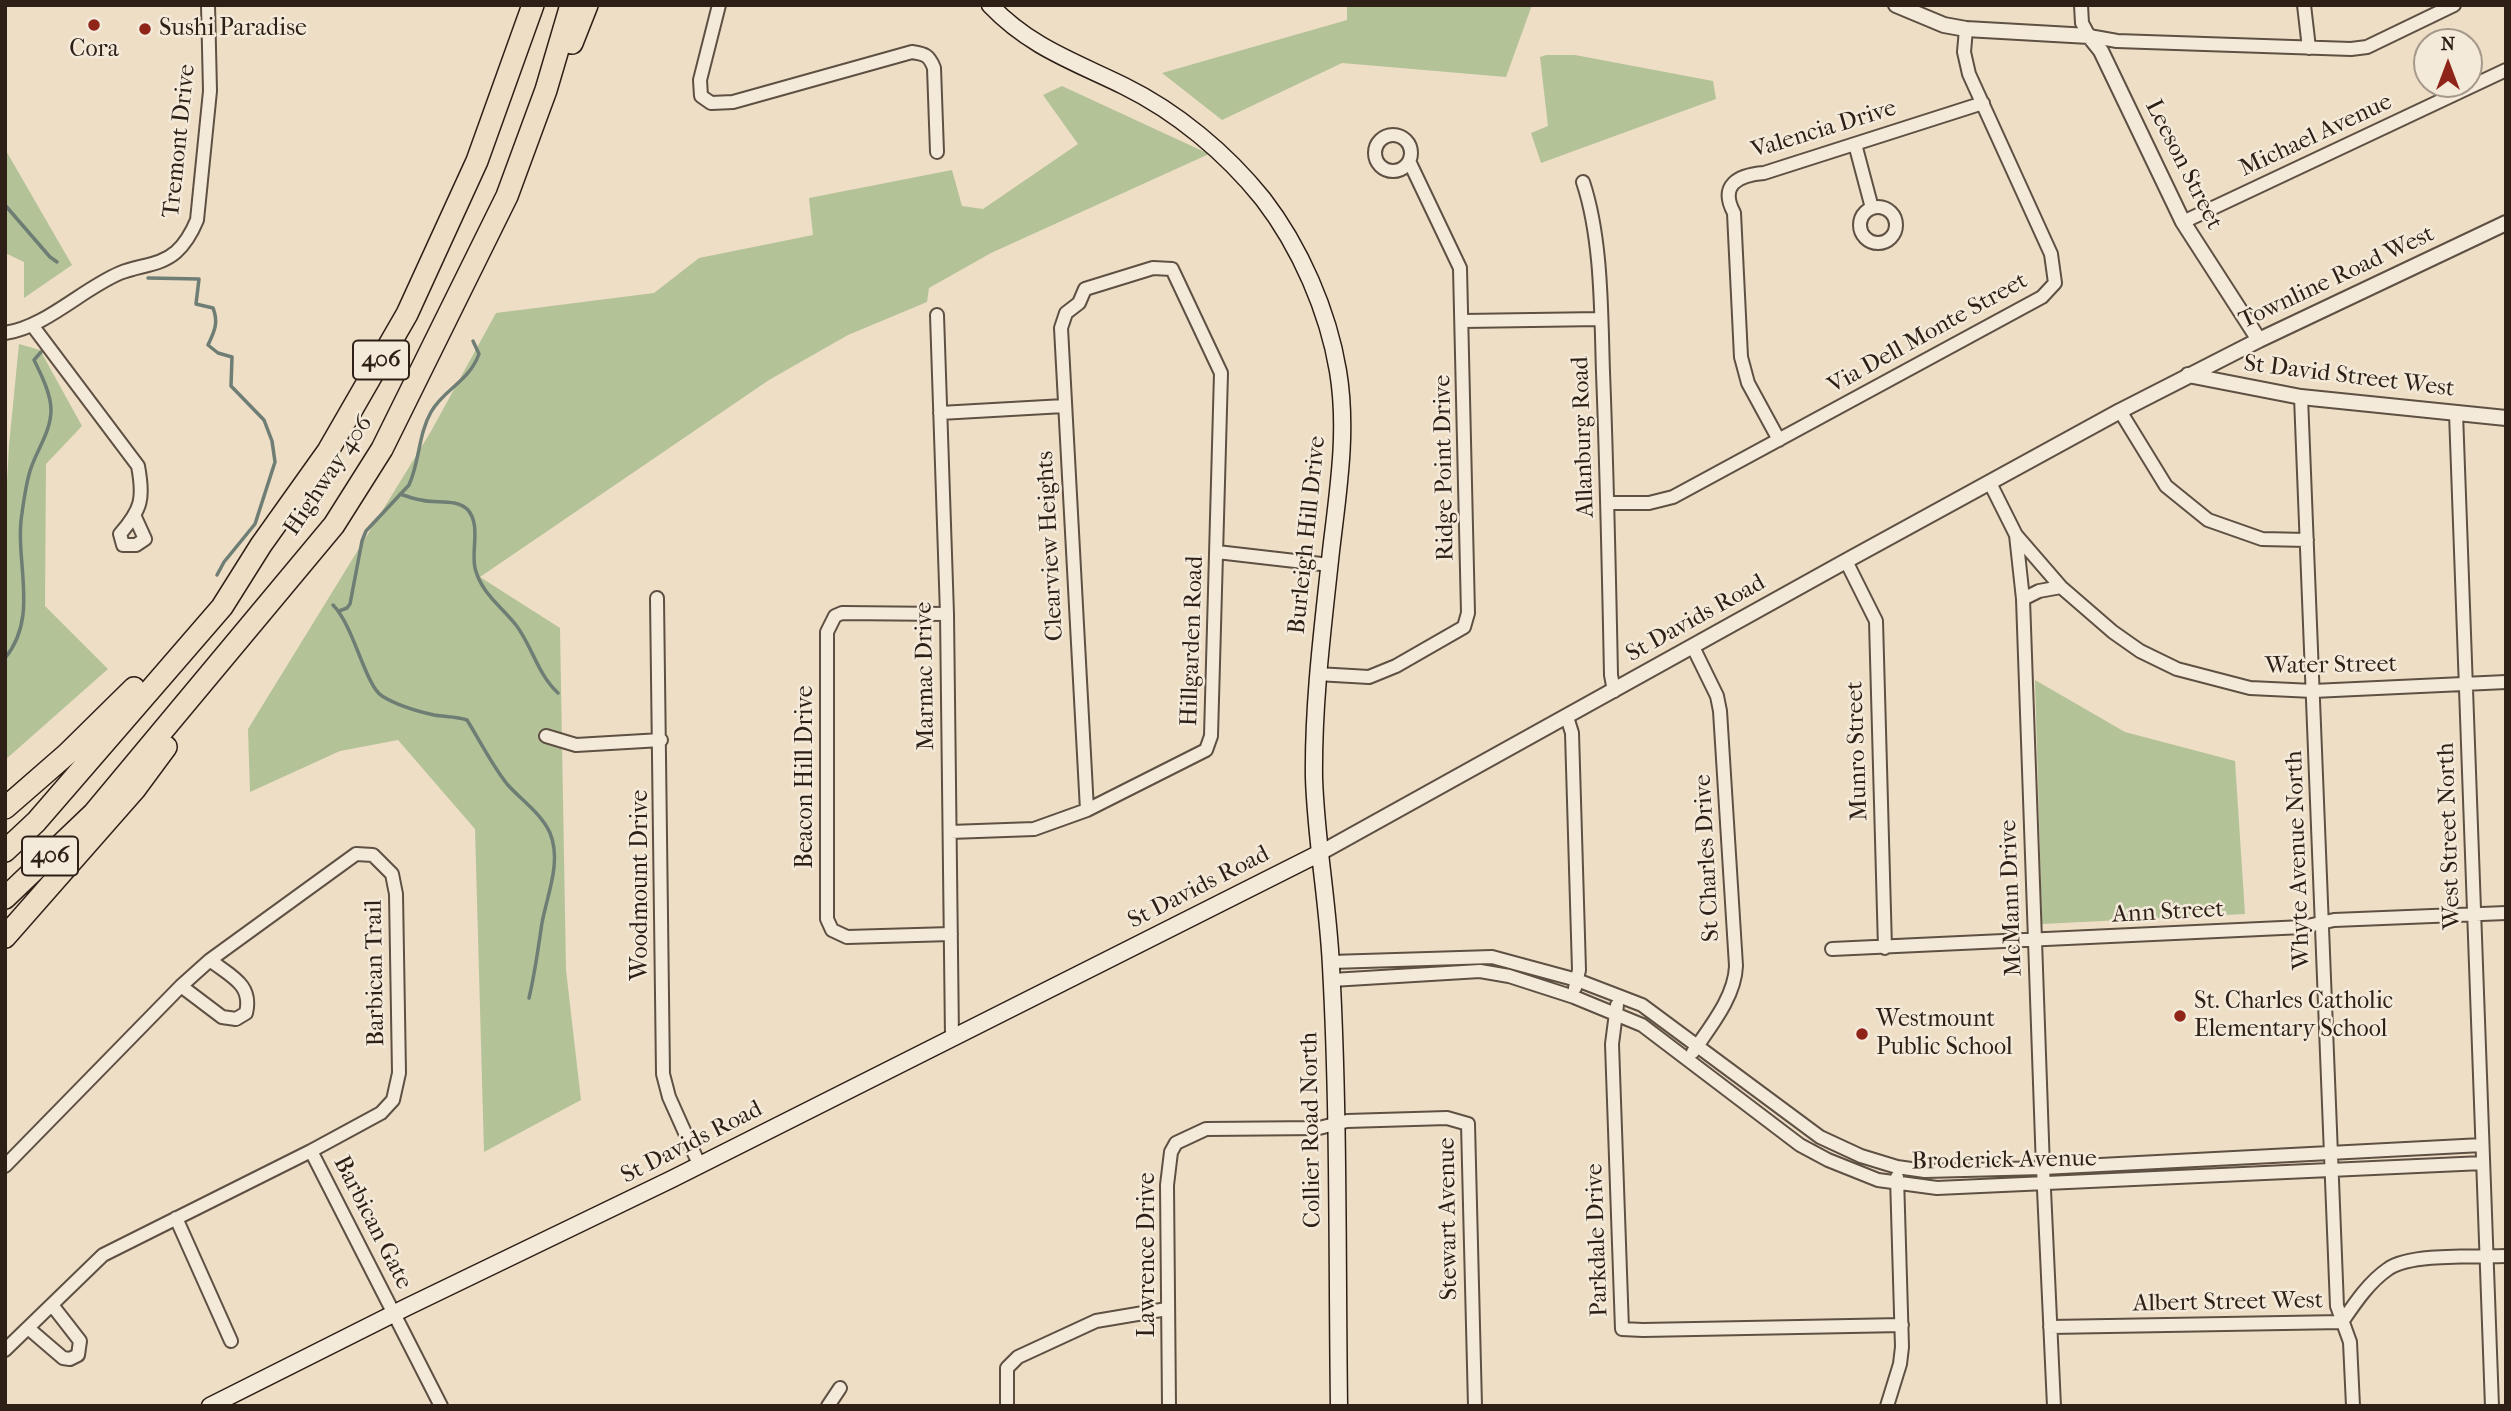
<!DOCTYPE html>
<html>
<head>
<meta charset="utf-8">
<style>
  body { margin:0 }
  #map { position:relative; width:2511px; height:1411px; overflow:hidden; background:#eedec6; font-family:"IM FELL French Canon",serif }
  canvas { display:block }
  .frame { position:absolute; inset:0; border:7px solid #2e2017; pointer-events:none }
  .north { position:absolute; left:2413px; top:28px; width:70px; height:70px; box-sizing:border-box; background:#f4eada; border:2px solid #a5998c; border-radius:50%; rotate:0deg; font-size:19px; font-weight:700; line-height:28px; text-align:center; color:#2e2017 }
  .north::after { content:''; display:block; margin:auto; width:24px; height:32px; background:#8f2418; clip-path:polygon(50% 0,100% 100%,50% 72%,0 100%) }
</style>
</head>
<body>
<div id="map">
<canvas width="2511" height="1411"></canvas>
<div class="frame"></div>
<div class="north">N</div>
</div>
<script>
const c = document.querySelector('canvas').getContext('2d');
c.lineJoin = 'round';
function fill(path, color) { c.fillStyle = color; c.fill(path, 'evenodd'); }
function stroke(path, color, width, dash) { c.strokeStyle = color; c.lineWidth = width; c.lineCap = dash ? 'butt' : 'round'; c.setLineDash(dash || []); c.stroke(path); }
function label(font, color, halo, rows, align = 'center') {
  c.font = font + ' "IM FELL French Canon",serif'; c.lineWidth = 5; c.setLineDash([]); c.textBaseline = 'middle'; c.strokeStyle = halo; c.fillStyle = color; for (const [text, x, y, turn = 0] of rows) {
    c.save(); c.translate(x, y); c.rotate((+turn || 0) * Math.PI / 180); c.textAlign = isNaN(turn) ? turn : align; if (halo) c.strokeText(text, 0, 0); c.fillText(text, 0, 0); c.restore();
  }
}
fill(new Path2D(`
  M1347,5H1532L1506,77L1342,63L1222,120L1162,73L1347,20Z
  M1546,55H1575L1713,81L1716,99L1541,163L1531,133L1548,126L1540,57Z
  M1062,86L1209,154L991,253L929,288L927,302L848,335L769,380L480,577L560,628L566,970L581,1100L484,1152L475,829L398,740L340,751L250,792L248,729L430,433L496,313L654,293L699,258L813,235L809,198L952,170L962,206L983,209L1078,144L1043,95Z
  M5,149L72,265L24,298V262L5,253Z
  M19,344L40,350L82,426L46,464L45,606L108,669L5,760V520L9,445Z
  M2035,680L2125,732L2235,761L2245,914L2042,924Z`), '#b4c298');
stroke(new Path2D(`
  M5,205L50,257L57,262
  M148,278L199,279L196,304L213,308C219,323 214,332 208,345L218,353L232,357L231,386L264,420L272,441L275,462L255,524L224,562L217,575
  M400,494C407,496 414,499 421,500C436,504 456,498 468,510C481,525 471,551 475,568C481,593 501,606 516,625C532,646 538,675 558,693
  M333,605C354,626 365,685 382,696C398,706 416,711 434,715C445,717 456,716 467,720C480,741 492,765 507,784C521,800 541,813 550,833C562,862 547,895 542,923C538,949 535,973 529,998
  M339,611L347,608L350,604L362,541L366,531L409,485C420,461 418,435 431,412C445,388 468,383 479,354L473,341
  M5,658C40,616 14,561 22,513C24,499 26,484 30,471C36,451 51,432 51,410C51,394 41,374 34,360L41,352`), '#6e7e75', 3.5);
const minor = new Path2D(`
  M719,5L700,80L701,96L711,103L733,102L912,52C925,54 929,55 934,68L937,152
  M2081,5L2082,23L2089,36L2117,41L2351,49L2367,47L2454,5
  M2304,5L2309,48
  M1375 153a18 18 0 1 1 36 0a18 18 0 1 1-36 0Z
  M1855,144L1872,208
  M1583,182C1602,239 1601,312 1603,372C1607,473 1609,574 1611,675L1614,691
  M1860 225a18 18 0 1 1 36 0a18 18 0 1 1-36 0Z
  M2183,222L2506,70
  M937,315L947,614L952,1037
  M1463,321L1601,319
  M32,325L138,466C144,498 142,509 120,534L123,545H136L145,539L135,517
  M5,333C46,327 82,289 120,273C139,265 160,266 176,252C185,244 192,232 197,220L210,91L208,5
  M2301,397L2337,1306L2350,1342L2353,1406
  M2120,411L2166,486L2208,520L2262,539L2307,540
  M940,413L1064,406
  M2456,413L2492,1406
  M1779,440L1748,383L1741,357L1734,213C1719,185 1738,175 1764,173L1983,103
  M1990,483L2016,535L2061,587L2113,632L2140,651L2177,669L2250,688L2313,691L2506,682
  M1608,503H1649L1673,497L2042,297L2055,283L2051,254L1969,74L1964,52L1966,29
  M2016,535L2023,599L2043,1168L2054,1406
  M1217,552L1330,565
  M1846,561L1876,621L1885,948
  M657,598L663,1074L669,1097L699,1164
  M2023,599L2039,591L2061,587
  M947,614L842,613L835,616L827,632V919L832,930L847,937L951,934
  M1317,674L1369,677L1396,666L1464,627L1468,613L1460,268L1409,161
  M1567,717L1572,733L1579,970L1575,988
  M546,736L576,745L661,740
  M950,832L1034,829L1087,810L1206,750L1211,736L1221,373L1172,269L1153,268L1085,289L1079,303L1066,313L1061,328L1087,810
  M1832,949L2303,927L2334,920L2506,913
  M1331,962L1492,957L1577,980L1642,1005L1820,1137L1861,1156L1897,1167L1925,1171L2043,1168L2482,1145
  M1332,980L1480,971L1509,976L1574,997L1642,1025L1800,1145L1828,1160L1878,1180L1937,1188L2483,1163
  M181,986L222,1017L236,1019L246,1013C253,984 230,976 210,960
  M1617,1005L1612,1044L1622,1329L1643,1330L1902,1325
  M1693,1052C1710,1027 1735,997 1736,966L1720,711L1717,696L1693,647
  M311,1151L441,1406
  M5,1166L181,986L210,960L356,854L373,855L392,874L396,894L399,1073L393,1100L381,1113L311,1151L103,1255L5,1350
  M176,1218L231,1341
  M2342,1322C2355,1303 2369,1282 2388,1269C2410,1253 2478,1257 2506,1256
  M2050,1327L2342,1322
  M28,1328L63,1358L70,1359L78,1355L80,1341L52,1305
  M828,1406L840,1388
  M1007,1406V1368L1018,1357L1096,1321L1167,1309
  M1169,1406L1167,1185L1171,1152L1176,1143L1206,1129L1319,1128L1347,1121L1447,1118L1468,1124L1475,1406
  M1887,1406L1900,1364L1902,1347L1897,1177`);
const tertiary = new Path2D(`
  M1896,5L1944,25L1966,29L2089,36L2101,51L2183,222L2259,340
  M2188,375L2301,397L2506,418
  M1320,853L1846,561L2120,411L2259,340L2506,223`);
const secondary = new Path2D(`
  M990,5C1030,47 1073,61 1124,86C1177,112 1226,153 1263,199C1300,247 1328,311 1338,371C1348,431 1338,491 1331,551C1323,626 1313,702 1314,778C1316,841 1328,903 1331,966C1339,1112 1337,1259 1339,1406
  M210,1406L407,1307L672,1179L1320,853`);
const motorway = new Path2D(`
  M572,43L587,5
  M5,808L67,754L134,688
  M5,851L36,822L222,607L261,545L328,451L407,314L477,161L533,5
  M5,898L94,813L334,525L382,449L507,196L546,90L571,5
  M5,937L135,789L166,747`);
stroke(minor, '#5e5043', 16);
stroke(tertiary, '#5e5043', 18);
stroke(secondary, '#2e2017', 19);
stroke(motorway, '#2e2017', 24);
stroke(minor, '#f4eada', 12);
stroke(tertiary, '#f4eada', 14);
stroke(secondary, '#f4eada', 16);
stroke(motorway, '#eedec6', 21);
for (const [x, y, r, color] of [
  [94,25,7,"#8f2418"],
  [145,29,7,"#8f2418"],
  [2180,1016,7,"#8f2418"],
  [1862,1034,7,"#8f2418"]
]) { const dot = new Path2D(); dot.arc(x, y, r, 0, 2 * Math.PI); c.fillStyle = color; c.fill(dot); stroke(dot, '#f4eada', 2.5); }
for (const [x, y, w] of [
  [381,360,56],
  [50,856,56]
]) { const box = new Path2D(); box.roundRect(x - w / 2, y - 19.5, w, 39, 5); c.fillStyle = '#f4eada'; c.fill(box); stroke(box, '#2e2017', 2); }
label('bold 23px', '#2e2017', null, [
  ["406",381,360],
  ["406",50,856]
]);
label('24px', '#2e2017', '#f4eada', [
  ["Sushi Paradise",159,29],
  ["Cora",94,50,"center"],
  ["St. Charles Catholic",2194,1002],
  ["Elementary School",2194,1030],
  ["Westmount",1876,1020],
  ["Public School",1876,1048]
], 'left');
label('24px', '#2e2017', '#f4eada', [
  ["Valencia Drive",1824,130,-17],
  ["Michael Avenue",2316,136,-25],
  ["Tremont Drive",180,141,-84],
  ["Leeson Street",2183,165,63],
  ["Townline Road West",2337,278,-25],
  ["Via Dell Monte Street",1928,334,-29],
  ["St David Street West",2349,377,7],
  ["Allanburg Road",1584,437,-92],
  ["Ridge Point Drive",1445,468,-91],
  ["Highway 406",329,476,-56],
  ["Burleigh Hill Drive",1308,535,-84],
  ["Clearview Heights",1051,546,-93],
  ["St Davids Road",1696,619,-29],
  ["Hillgarden Road",1193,641,-88],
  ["Water Street",2331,666,-1],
  ["Marmac Drive",926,676,-91],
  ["Munro Street",1858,751,-92],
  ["Beacon Hill Drive",806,777,-90],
  ["West Street North",2450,836,-92],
  ["St Charles Drive",1708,858,-93],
  ["Whyte Avenue North",2299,860,-92],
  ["Woodmount Drive",641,885,-90],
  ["St Davids Road",1199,888,-27],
  ["McMann Drive",2012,898,-92],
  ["Ann Street",2168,913,-3],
  ["Barbican Trail",376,973,-91],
  ["Collier Road North",1312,1130,-91],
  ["St Davids Road",692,1143,-27],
  ["Broderick Avenue",2004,1161,-1],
  ["Stewart Avenue",1449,1219,-91],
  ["Barbican Gate",372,1223,63],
  ["Parkdale Drive",1598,1240,-92],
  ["Lawrence Drive",1148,1255,-90],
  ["Albert Street West",2228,1303,-1]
]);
</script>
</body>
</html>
